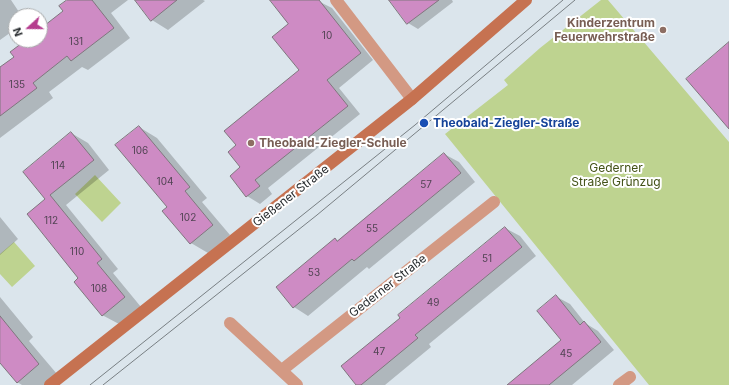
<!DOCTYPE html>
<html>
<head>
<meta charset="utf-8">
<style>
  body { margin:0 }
  #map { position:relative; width:729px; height:385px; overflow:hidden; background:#dbe5ec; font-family:Inter,sans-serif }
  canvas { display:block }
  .north { position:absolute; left:8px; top:8px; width:40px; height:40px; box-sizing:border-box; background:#fff; border:1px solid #a9abac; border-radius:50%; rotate:249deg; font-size:11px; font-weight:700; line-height:16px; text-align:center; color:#282c2f }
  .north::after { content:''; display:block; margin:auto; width:14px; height:18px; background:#b53b8e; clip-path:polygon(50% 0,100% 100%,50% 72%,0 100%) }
</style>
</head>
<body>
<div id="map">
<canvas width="729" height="385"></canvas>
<div class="north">N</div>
</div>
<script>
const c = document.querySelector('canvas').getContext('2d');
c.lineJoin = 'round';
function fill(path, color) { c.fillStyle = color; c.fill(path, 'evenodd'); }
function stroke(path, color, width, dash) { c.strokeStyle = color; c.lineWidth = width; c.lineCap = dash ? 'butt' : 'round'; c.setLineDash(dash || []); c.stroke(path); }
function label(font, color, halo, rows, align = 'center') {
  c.font = font + ' Inter,sans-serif'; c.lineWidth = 4; c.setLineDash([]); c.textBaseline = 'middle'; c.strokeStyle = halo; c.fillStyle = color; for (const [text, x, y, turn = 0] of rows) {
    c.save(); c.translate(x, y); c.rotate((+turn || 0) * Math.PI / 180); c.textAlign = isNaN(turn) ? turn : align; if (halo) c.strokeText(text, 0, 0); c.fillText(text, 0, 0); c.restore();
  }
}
fill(new Path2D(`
  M601,0H608L729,142V385H649L445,134L508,85L504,80L540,48Z
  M95,175L121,203L102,222L75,194Z
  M14,242L35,266L12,287L0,274V254Z`), '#bed390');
fill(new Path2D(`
  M0,0H11L21,15L16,16V19L10,23L14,30L0,40Z
  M68,0H128L111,13L130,38L88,70L82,67L49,92L53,98L0,138V69L15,57L27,40H40V30L65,11Z
  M136,0H203L205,1L168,30L152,20Z
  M271,0H316L332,8L373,60L339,88L360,114L268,188L272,194L260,204L247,196L237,146L300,71L290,24Z
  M391,0H452L453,2L418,29L408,23Z
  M139,127L157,138L207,198L202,202L230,235L208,253L191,243L168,207Z
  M71,133L88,143L109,170L66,205L118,269L113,273L141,307L119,324L102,315L80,278L46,200Z
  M444,154L459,162L475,182L369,269L367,267L308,316L294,307L335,239L338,241Z
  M0,217L18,239L0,255Z
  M505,228L520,236L536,256L429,344L431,347L385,385H357Z
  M0,297L33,337L29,341L57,374L44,385H22L17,382L0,361Z
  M557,297L570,304L585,323L598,331L614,350L572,385H509L563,341Z`), '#0003');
const building = new Path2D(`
  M67,0H92L114,28L71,61L67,56L33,83L37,88L0,116V67L14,57L10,52L26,40H40V29L63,11L59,6Z
  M135,0H177L151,21Z
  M270,0H319L361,53L327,80L348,106L255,180L260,186L246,197L230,176L240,167L228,152L236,145L224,131L299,70L272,37L288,24Z
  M389,0H439L407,24Z
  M729,42V129L686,79Z
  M139,126L190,187L185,191L213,225L190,244L162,211L167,207L115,145Z
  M71,132L94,160L50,195L102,259L97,263L125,297L102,316L74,282L78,278L27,214L45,199L23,172Z
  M444,153L461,173L354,261L352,259L293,308L276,287L335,238L337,241Z
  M505,227L522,247L415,335L418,338L361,385H356L341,366L400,318L398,315Z
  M556,295L580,325L584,321L601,342L549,385H507L561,340L537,311Z
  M0,316L39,364L17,383L0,363Z`);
fill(building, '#ce8bc4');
stroke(building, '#7f767d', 1);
stroke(new Path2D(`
  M336,0L412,99
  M230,323L297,385
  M282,370L494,202
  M619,385L630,377`), '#d39983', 12);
stroke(new Path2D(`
  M50,385L412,99L526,0`), '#c67251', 12);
stroke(new Path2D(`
  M90,385L415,125L563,0
  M103,385L317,215L575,0`), '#787f83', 1);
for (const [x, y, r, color] of [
  [663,30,4,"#8d6e63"],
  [424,123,5,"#1a4fb4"],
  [251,143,4,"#8d6e63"]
]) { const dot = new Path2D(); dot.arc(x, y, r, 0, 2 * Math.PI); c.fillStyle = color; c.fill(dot); stroke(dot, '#fff', 1.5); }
label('10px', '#524454', null, [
  ["10",327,36],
  ["131",76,42],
  ["135",17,85],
  ["106",140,151],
  ["114",58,166],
  ["104",165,182],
  ["57",426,185],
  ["102",188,218],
  ["112",51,221],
  ["55",372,229],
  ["110",77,252],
  ["51",487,259],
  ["53",314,273],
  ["108",99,289],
  ["49",433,303],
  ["47",379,352],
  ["45",566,354]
]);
label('bold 12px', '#785e54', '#fff', [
  ["Kinderzentrum",655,23],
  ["Feuerwehrstraße",655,37],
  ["Theobald-Ziegler-Schule",259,143,"left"]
], 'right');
label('bold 12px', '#164399', '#fff', [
  ["Theobald-Ziegler-Straße",433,123]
], 'left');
label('12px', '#425116', '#fff', [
  ["Gederner",616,168],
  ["Straße Grünzug",616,182]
]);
label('12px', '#282c2f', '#fff', [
  ["Gießener Straße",291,196,-38],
  ["Gederner Straße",388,286,-38]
]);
</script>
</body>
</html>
